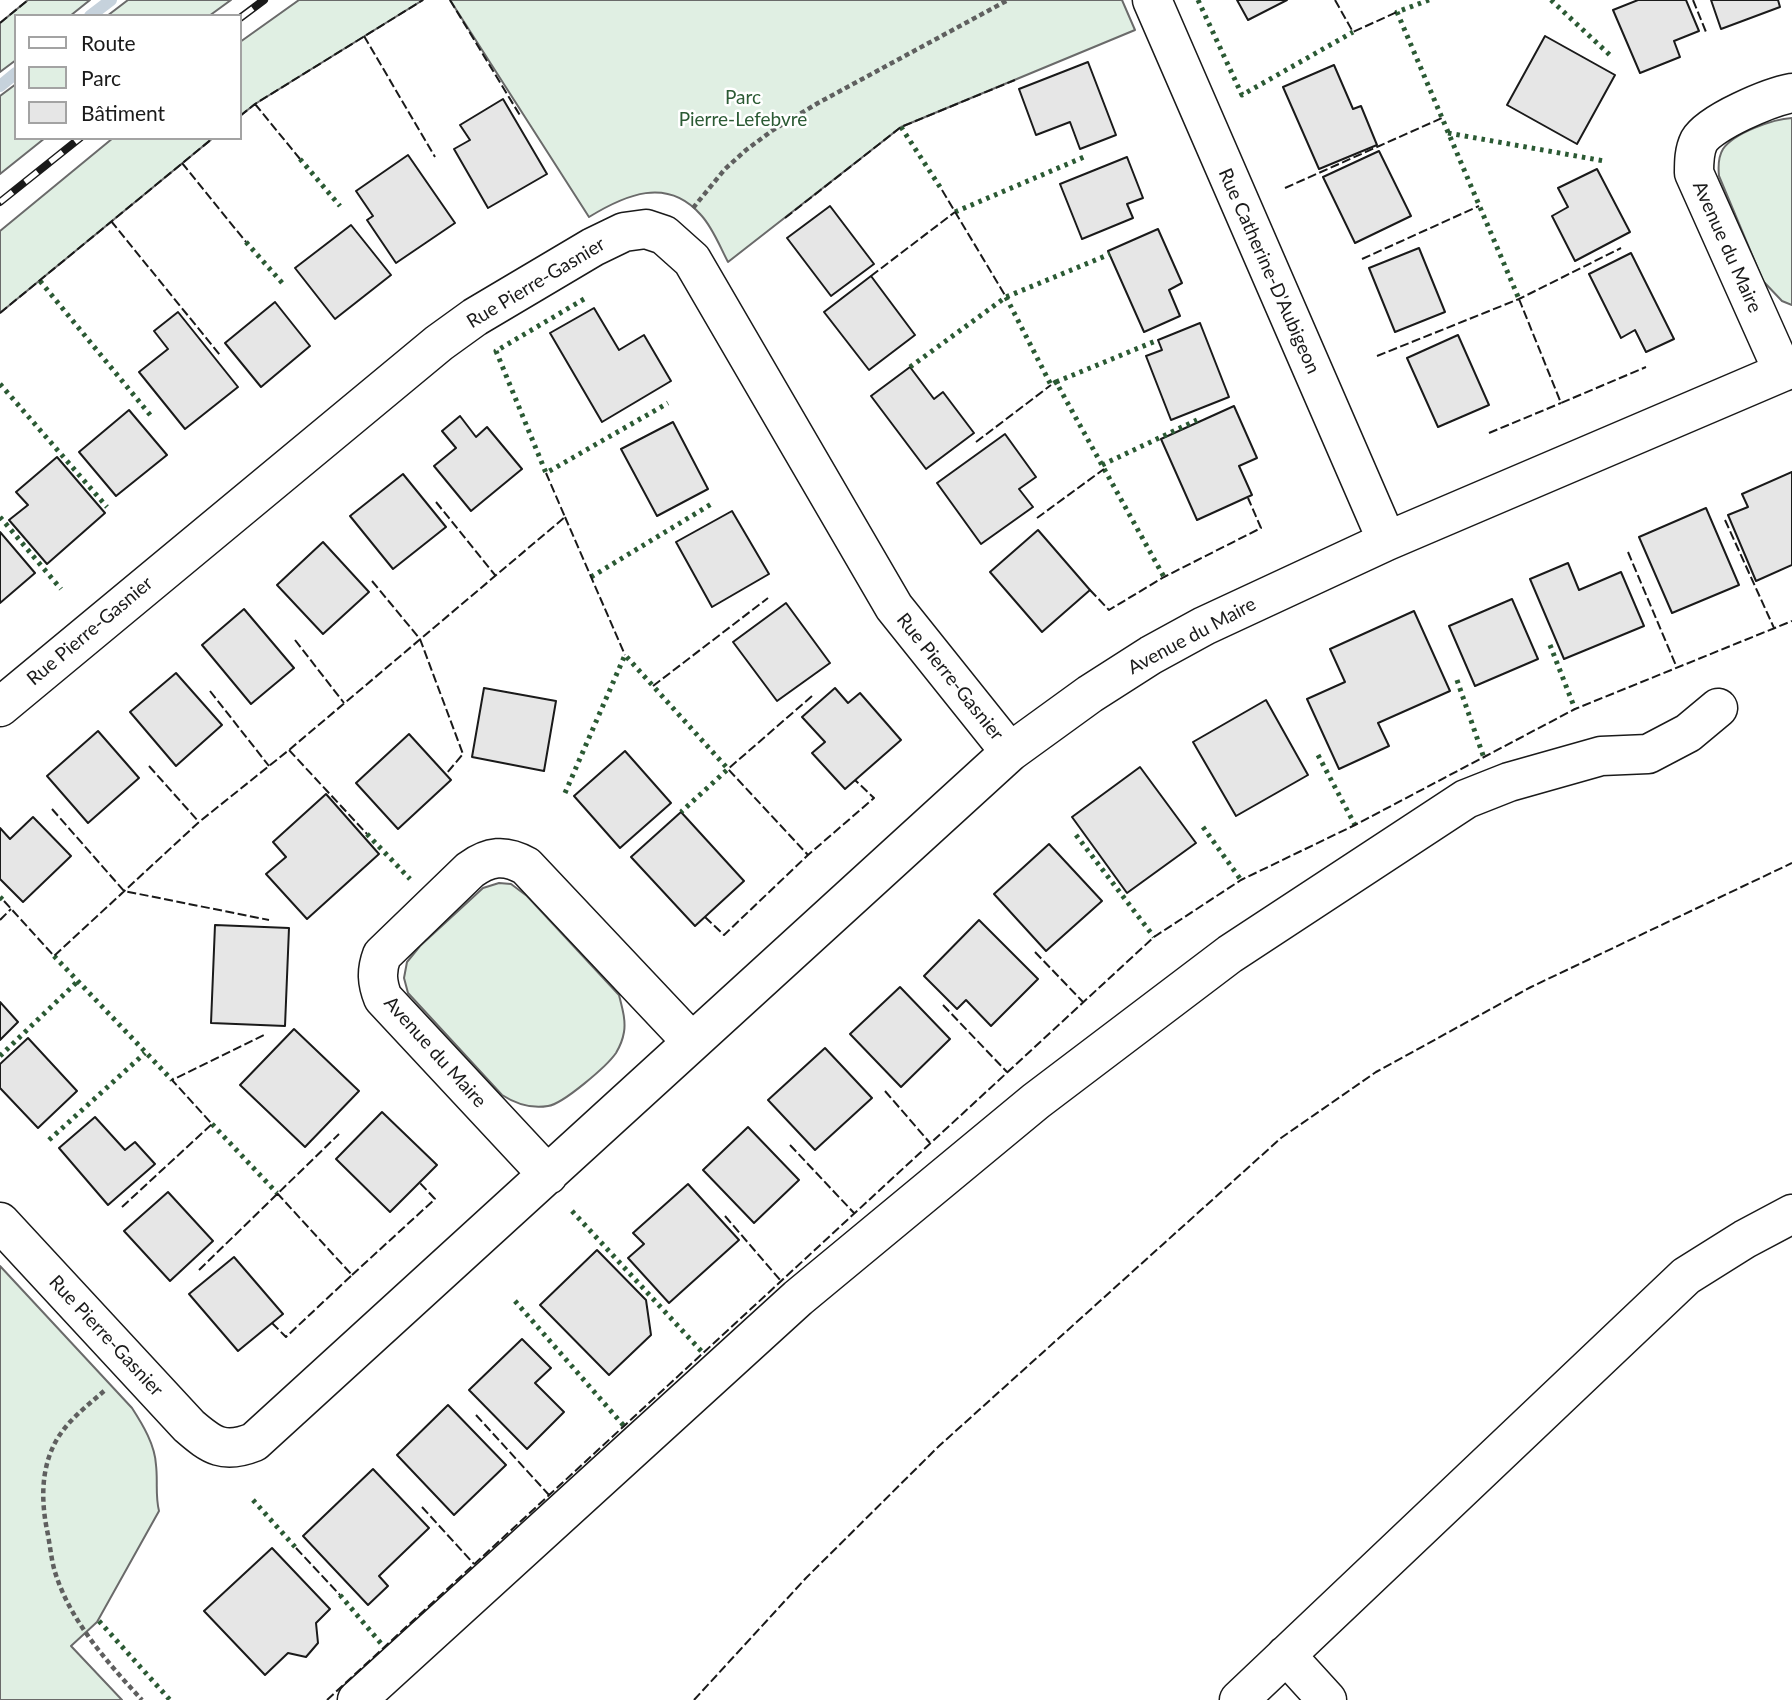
<!DOCTYPE html>
<html>
<head>
<meta charset="utf-8">
<style>
  body { margin:0 }
  #map { position:relative; width:1792px; height:1700px; overflow:hidden; background:#fff; font-family:Lato,sans-serif }
  canvas { display:block }
  .legend { position:absolute; left:14px; top:14px; width:228px; height:126px; box-sizing:border-box; background:#fff; border:2px solid #a3a3a3; margin:0; padding:9px 12px; list-style:none; font-size:21px; color:#1a1a1a }
  .legend li { display:flex; align-items:center; gap:14px; height:35px }
  .legend b { width:35px; border:2px solid #a3a3a3 }
</style>
</head>
<body>
<div id="map">
<canvas width="1792" height="1700"></canvas>
<ul class="legend">
<li><b style="height:9px;background:#fff"></b>Route</li>
<li><b style="height:19px;background:#e0efe3"></b>Parc</li>
<li><b style="height:19px;background:#e6e6e6"></b>Bâtiment</li>
</ul>
</div>
<script>
const c = document.querySelector('canvas').getContext('2d');
c.lineJoin = 'round';
function fill(path, color) { c.fillStyle = color; c.fill(path, 'evenodd'); }
function stroke(path, color, width, dash) { c.strokeStyle = color; c.lineWidth = width; c.lineCap = dash ? 'butt' : 'round'; c.setLineDash(dash || []); c.stroke(path); }
function label(font, color, halo, rows, align = 'center') {
  c.font = font + ' Lato,sans-serif'; c.lineWidth = 5; c.setLineDash([]); c.textBaseline = 'middle'; c.strokeStyle = halo; c.fillStyle = color; for (const [text, x, y, turn = 0] of rows) {
    c.save(); c.translate(x, y); c.rotate((+turn || 0) * Math.PI / 180); c.textAlign = isNaN(turn) ? turn : align; if (halo) c.strokeText(text, 0, 0); c.fillText(text, 0, 0); c.restore();
  }
}
const green = new Path2D(`
  M28,0H90L70,16H16V60L0,72V23Z
  M128,0H231L209,16H107Z
  M299,0H423L255,104L240,116V42Z
  M450,0H1122L1135,30L901,127L728,262C720,247 713,228 701,215C667,176 625,195 589,217Z
  M16,84V138H45L0,174V96Z
  M1792,118V305L1782,301L1763,281L1719,176C1718,166 1718,157 1723,149C1734,133 1773,119 1792,118Z
  M113,138H213L0,313V231Z
  M499,883L511,884L527,896L619,995C622,1007 626,1020 624,1032C623,1038 619,1048 616,1053C607,1066 563,1104 548,1106C531,1109 516,1104 502,1095L408,993L404,978L407,962L420,946L483,888Z
  M0,1266L132,1408C143,1425 155,1445 156,1465C158,1481 155,1495 159,1511L97,1622L71,1646L122,1700H0Z`);
fill(green, '#e0efe3');
stroke(green, '#6a6a6a', 2);
stroke(new Path2D(`
  M90,16L111,0
  M0,86L16,73`), '#c6d2dc', 12);
const building = new Path2D(`
  M1237,0H1287L1248,20Z
  M1638,0H1686L1699,31L1674,41L1680,57L1640,73L1613,10Z
  M1711,0H1778L1780,7L1721,29Z
  M1545,36L1615,75L1577,144L1507,105Z
  M1088,62L1116,135L1080,149L1070,122L1036,135L1019,89Z
  M1334,65L1353,109L1361,106L1377,145L1319,169L1283,87Z
  M503,99L547,174L488,208L454,149L470,140L460,125Z
  M1379,151L1411,216L1355,243L1323,177Z
  M408,155L455,223L396,263L367,220L373,216L356,191Z
  M1127,157L1143,198L1127,204L1133,218L1082,239L1060,184Z
  M1597,169L1630,232L1575,261L1552,216L1568,207L1558,188Z
  M830,206L874,264L831,296L787,238Z
  M351,225L391,275L335,319L295,268Z
  M1158,229L1182,283L1169,290L1180,316L1144,332L1108,251Z
  M1419,248L1445,312L1395,332L1369,268Z
  M1631,253L1674,339L1646,352L1635,330L1621,338L1589,274Z
  M871,276L915,335L869,370L824,312Z
  M275,302L310,346L261,387L225,343Z
  M594,308L619,350L644,335L671,381L602,422L550,333Z
  M178,312L238,387L185,429L139,372L168,349L154,331Z
  M1200,323L1229,397L1171,420L1146,356L1162,350L1158,340Z
  M1458,335L1489,405L1438,427L1407,358Z
  M910,367L934,399L943,392L974,433L926,469L871,396Z
  M1234,406L1257,458L1239,466L1252,495L1197,520L1161,439Z
  M129,410L167,455L116,496L79,452Z
  M460,416L476,437L487,427L522,469L471,511L434,466L456,448L442,431Z
  M673,422L708,489L657,516L621,449Z
  M1005,434L1036,477L1019,489L1033,507L981,544L937,483Z
  M57,457L105,513L47,564L9,520L28,505L16,492Z
  M1792,472V565L1756,581L1728,515L1748,507L1742,494Z
  M403,474L446,527L393,569L350,516Z
  M1706,508L1739,585L1672,613L1639,537Z
  M732,511L769,574L712,607L676,542Z
  M1038,530L1090,590L1042,632L990,572Z
  M0,532L35,573L0,603Z
  M323,542L369,592L323,634L277,585Z
  M1568,563L1579,590L1621,572L1644,626L1564,659L1530,579Z
  M1512,599L1538,659L1475,686L1449,626Z
  M786,603L830,663L777,701L733,642Z
  M244,609L294,668L251,704L202,645Z
  M1414,611L1450,691L1378,723L1389,746L1339,769L1307,699L1345,682L1330,649Z
  M176,673L222,725L176,766L130,712Z
  M484,688L556,701L544,771L472,757Z
  M835,688L848,703L860,693L901,740L845,789L812,753L825,742L802,717Z
  M1266,700L1308,775L1236,816L1193,742Z
  M98,731L139,778L88,823L47,776Z
  M409,734L451,780L398,829L356,783Z
  M625,751L671,803L620,848L574,796Z
  M1140,767L1196,843L1127,893L1072,817Z
  M326,794L379,854L307,919L266,874L286,857L273,842Z
  M681,812L744,881L695,926L631,857Z
  M33,817L71,856L23,902L0,879V828L10,839Z
  M1049,844L1102,901L1046,951L994,894Z
  M979,920L1038,979L991,1026L966,1000L957,1009L924,976Z
  M215,925L289,928L285,1026L211,1023Z
  M900,987L950,1039L901,1087L850,1034Z
  M0,1002L18,1022L0,1040Z
  M294,1029L359,1091L305,1147L240,1085Z
  M28,1038L77,1091L38,1128L0,1088V1064Z
  M825,1048L872,1098L815,1150L768,1100Z
  M382,1112L437,1165L390,1212L336,1159Z
  M95,1117L125,1150L135,1142L155,1164L108,1205L59,1148Z
  M748,1127L799,1180L754,1223L703,1170Z
  M688,1184L739,1240L669,1303L628,1258L644,1244L633,1233Z
  M168,1192L213,1241L170,1281L124,1231Z
  M597,1250L646,1300L651,1335L609,1375L540,1305Z
  M234,1257L283,1314L238,1351L189,1294Z
  M522,1339L551,1368L535,1383L564,1412L527,1449L469,1390Z
  M448,1405L506,1465L454,1515L397,1455Z
  M373,1469L429,1528L379,1576L388,1586L368,1605L303,1536Z
  M272,1548L330,1609L316,1623L318,1643L306,1657L288,1653L265,1675L204,1611Z`);
fill(building, '#e6e6e6');
stroke(building, '#1a1a1a', 2);
const minor = new Path2D(`
  M1152,0L1387,541
  M1783,372L1694,173C1694,162 1694,151 1699,141C1710,122 1770,97 1792,93
  M0,707L439,343L475,317L593,247L624,232L646,229L664,235L692,260L894,607L1010,752
  M548,1175L383,998C377,983 376,971 382,955L470,870C489,856 505,854 526,866L692,1042
  M0,1222L189,1426C212,1446 224,1454 254,1442L1010,752L1090,694L1151,655L1204,626L1387,541L1792,368
  M1286,1655L1327,1700
  M357,1700L798,1298L1036,1101L1230,954L1466,799L1509,782L1601,756L1648,754L1688,733L1718,708
  M1239,1700L1686,1276L1745,1239L1792,1214`);
stroke(minor, '#1a1a1a', 41);
stroke(new Path2D(`
  M693,208L725,169L746,150L773,130L818,103L1008,0
  M104,1391C87,1406 67,1421 56,1441C41,1468 41,1500 47,1530C50,1544 51,1559 55,1572C70,1621 108,1663 142,1700`), '#5f5f5f', 4.5, [5, 3.5]);
stroke(minor, '#fff', 38);
const rail = new Path2D(`
  M240,18L264,0
  M0,202L80,138`);
stroke(rail, '#1a1a1a', 8);
stroke(rail, '#fff', 5, [16]);
stroke(new Path2D(`
  M1198,0L1242,95L1353,32
  M1429,0L1397,12L1519,299
  M1551,0L1612,57
  M901,127L942,190
  M1448,133L1604,161
  M300,159L340,206
  M955,212L1084,157
  M246,242L284,285
  M40,281L151,416
  M1006,297L1051,385L1056,382L1164,577
  M584,299L496,351L546,473L668,403
  M910,367L1006,297L1110,254
  M1056,382L1158,340
  M0,384L107,507
  M1102,465L1197,420
  M0,517L61,589
  M591,577L713,503
  M1550,645L1575,709
  M1457,680L1484,758
  M1318,755L1355,825
  M565,793L625,655L728,769L681,812
  M1203,827L1241,880
  M367,834L410,879
  M1076,835L1154,937
  M0,897L4,901
  M54,956L172,1080
  M0,1056L78,981
  M212,1124L277,1193
  M49,1140L145,1053
  M572,1211L703,1353
  M515,1301L624,1426
  M253,1500L296,1548
  M340,1595L384,1647
  M99,1621L170,1700`), '#2b5a34', 5, [3.5, 5]);
stroke(new Path2D(`
  M450,0L521,117
  M1335,0L1353,32L1397,12
  M1693,0L1706,32
  M0,23L28,0
  M364,36L435,157
  M255,104L300,159
  M240,116L255,104L423,0
  M182,163L246,242
  M1285,188L1442,118
  M942,190L1006,297
  M785,218L901,127L1015,80
  M111,221L220,355
  M1362,259L1479,206
  M871,276L955,212
  M1519,299L1561,403L1646,367
  M0,313L213,138
  M1377,356L1519,299L1621,248
  M1489,433L1561,403
  M976,442L1051,385
  M436,502L495,575
  M565,517L625,655
  M1037,518L1104,469
  M1725,520L1774,628
  M1628,552L1677,668
  M372,581L420,639L463,754L446,774
  M1090,590L1109,610L1164,577L1261,528L1248,498
  M295,640L344,703
  M653,686L768,598
  M210,691L269,766
  M812,696L728,769L808,855L874,798L855,780
  M289,750L367,834
  M149,766L199,822
  M52,809L124,891L269,920
  M4,901L54,956L199,822L289,750L565,517L546,473
  M705,917L724,935L808,855
  M0,920L11,909
  M1035,952L1083,1002
  M943,1005L1007,1072
  M885,1091L930,1143
  M790,1145L854,1213
  M122,1207L212,1124L172,1080L264,1035
  M725,1216L781,1281
  M199,1270L339,1134
  M352,1275L435,1199L419,1182
  M272,1323L286,1337L352,1275L277,1193
  M476,1415L549,1495
  M422,1507L474,1564
  M296,1548L340,1595
  M327,1700L1154,937L1241,880L1355,825L1575,709L1792,621
  M694,1700L806,1578L939,1446L1281,1138L1376,1072L1531,987L1792,863`), '#1a1a1a', 2, [9, 3.5]);
label('19px', '#2b5a34', '#fff', [
  ["Parc",743,98],
  ["Pierre-Lefebvre",743,120]
]);
label('19px', '#1a1a1a', '#fff', [
  ["Avenue du Maire",1727,247,66],
  ["Rue Catherine-D'Aubigeon",1269,271,66],
  ["Rue Pierre-Gasnier",536,283,-31],
  ["Rue Pierre-Gasnier",90,631,-40],
  ["Avenue du Maire",1192,636,-28],
  ["Rue Pierre-Gasnier",950,677,51],
  ["Avenue du Maire",435,1052,48],
  ["Rue Pierre-Gasnier",106,1336,47]
]);
</script>
</body>
</html>
